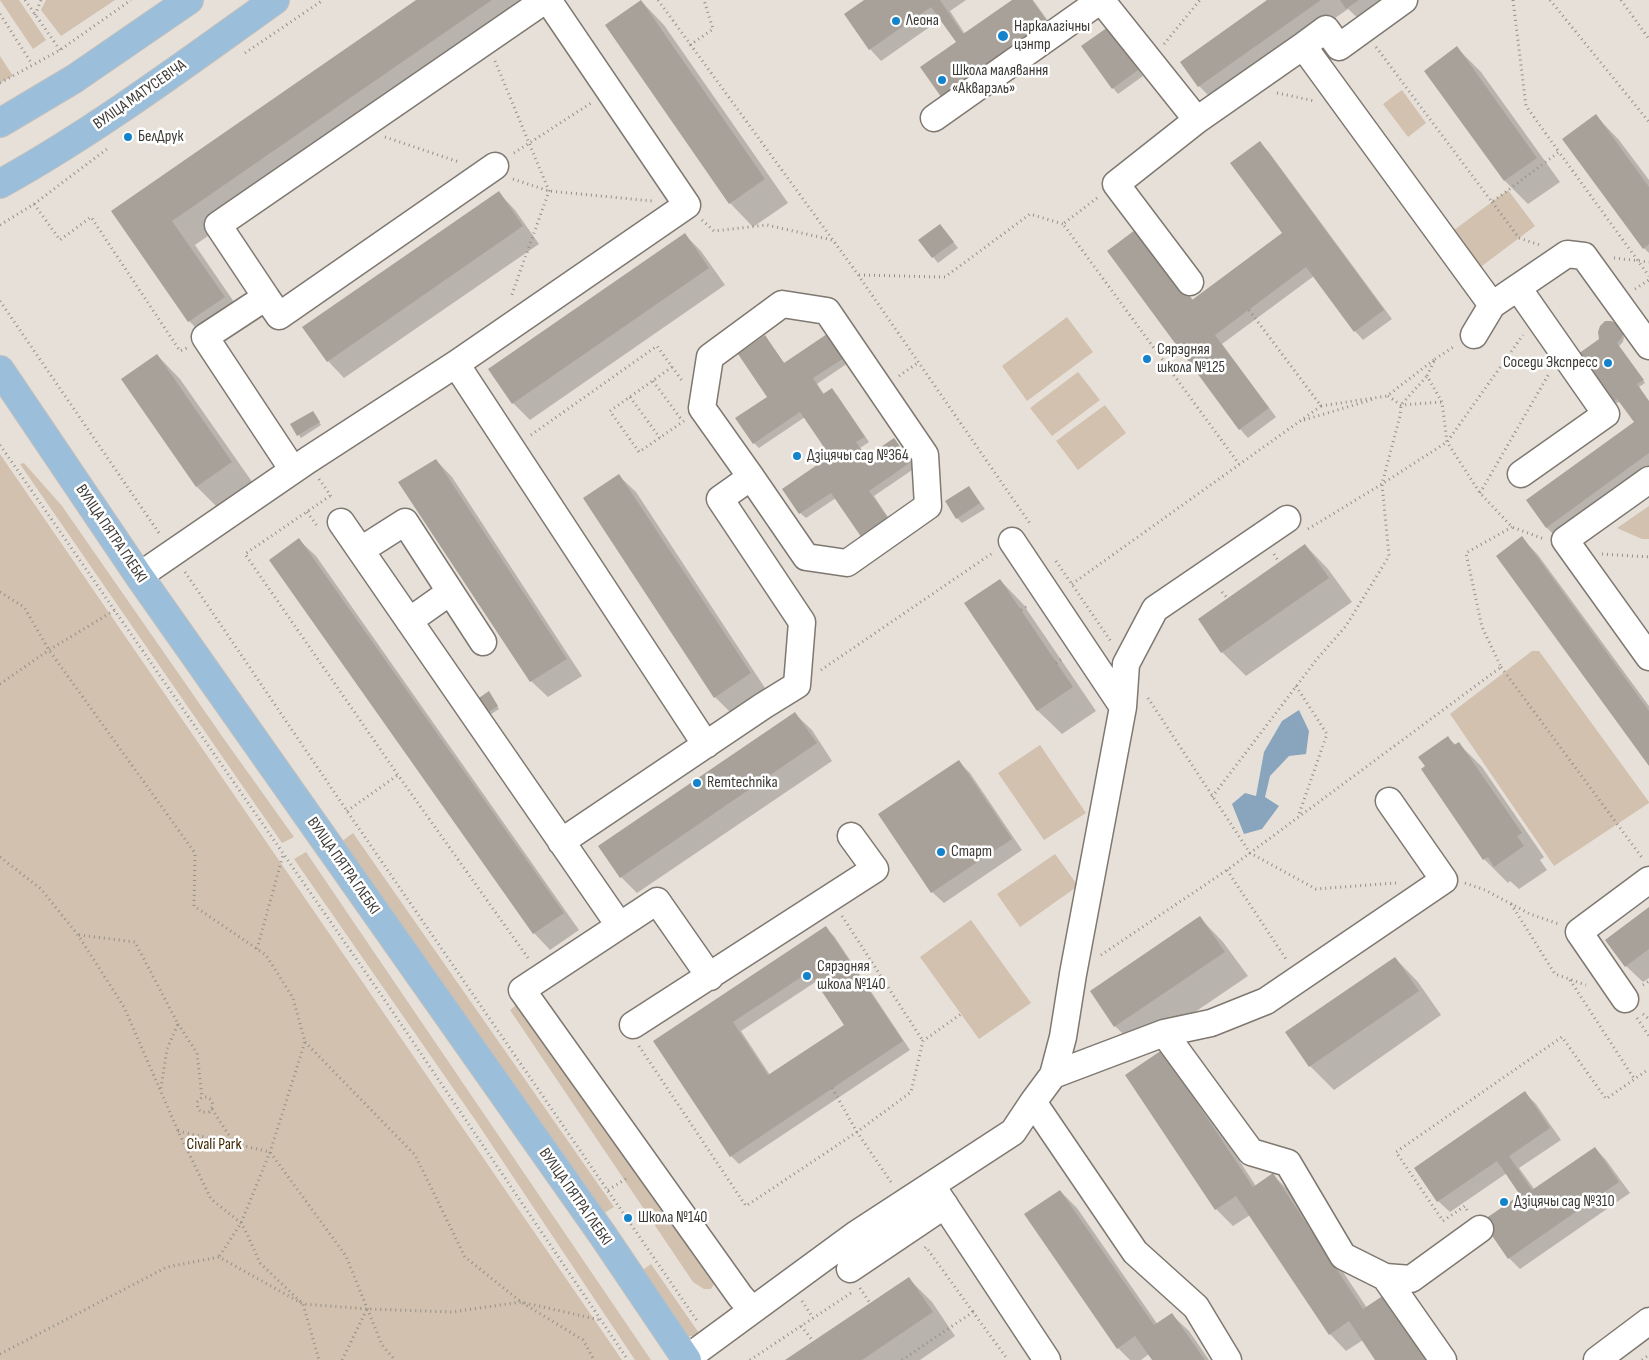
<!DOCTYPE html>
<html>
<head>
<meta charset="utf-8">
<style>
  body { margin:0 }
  canvas { display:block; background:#e7e0d8 }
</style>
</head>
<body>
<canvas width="1649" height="1360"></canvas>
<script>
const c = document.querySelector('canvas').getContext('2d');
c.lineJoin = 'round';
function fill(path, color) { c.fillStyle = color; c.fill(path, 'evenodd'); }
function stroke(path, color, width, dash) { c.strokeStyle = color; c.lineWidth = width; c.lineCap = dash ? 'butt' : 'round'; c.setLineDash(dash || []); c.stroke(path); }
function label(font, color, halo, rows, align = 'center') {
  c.font = font + ' "Sofia Sans Condensed",sans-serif'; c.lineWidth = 5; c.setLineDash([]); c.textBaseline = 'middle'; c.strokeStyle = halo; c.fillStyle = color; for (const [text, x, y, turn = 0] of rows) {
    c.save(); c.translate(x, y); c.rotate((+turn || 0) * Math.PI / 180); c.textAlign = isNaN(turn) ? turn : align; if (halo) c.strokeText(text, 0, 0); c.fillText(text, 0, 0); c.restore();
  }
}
fill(new Path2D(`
  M0,0H19L46,40L33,49Z
  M46,0H115L61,36L41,10Z
  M0,56L13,76L0,83Z
  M1402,90L1426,123L1408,137L1383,104Z
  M1508,190L1535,226L1478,269L1450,233Z
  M1067,317L1093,352L1027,401L1002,366Z
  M1078,372L1100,400L1052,436L1030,408Z
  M1105,405L1126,433L1078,470L1056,441Z
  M0,454L622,1360H0Z
  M24,463L62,506L224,739L294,837L282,843L20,464Z
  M1649,506V539H1642L1617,528Z
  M1532,651H1539L1649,802V803L1554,866L1450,714Z
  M1040,745L1086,813L1044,840L998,773Z
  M353,833L614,1207L601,1215L341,842Z
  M306,852L651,1360H635L478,1124L294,859Z
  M1055,854L1078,886L1020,927L997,894Z
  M971,920L1031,1003L979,1039L920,957Z
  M519,1003L714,1284L711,1289H704L693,1282L510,1010Z
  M651,1264L701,1336H686L637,1274Z`), '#d1c1ae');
fill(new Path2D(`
  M1299,710L1309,731L1306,754L1289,756L1270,776L1265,797L1279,806L1262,829L1244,834L1232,804L1245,793L1256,796L1264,752L1282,721Z`), '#89a5be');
fill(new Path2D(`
  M418,0H549L195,245L247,321L213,345L189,321L113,211Z
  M866,0H966L950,11L965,34L1015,0H1033L1061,39L958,43L941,19L881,61L870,49L846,14Z
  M1269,0H1399L1364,24L1348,9L1215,102L1199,86Z
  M641,1L664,25L788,203L753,227L730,203L606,25Z
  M1113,34L1143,76L1118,94L1113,88Z
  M1457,48L1481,72L1560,182L1528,204L1505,181L1426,71Z
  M1596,116L1619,140L1649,180V253L1644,248Z
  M1260,143L1268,151L1392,319L1363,340L1355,331L1314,276L1222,344L1276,417L1248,438L1240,429L1108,251L1147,237L1193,300L1284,233Z
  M499,193L515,210L539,244L344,378L328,361Z
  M945,231L958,248L938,263L920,241Z
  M685,235L701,251L725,285L530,420L513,403L490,369Z
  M1616,324L1622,331L1624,337L1623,342L1619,346L1645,383L1639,387L1649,402V482L1563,544L1546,527L1635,423L1620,401L1616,404L1613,401L1600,339Z
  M827,335L848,363L817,384L824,394L831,390L837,395L869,442L860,448L867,458L894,439L915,468L874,496L895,528L836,498L806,518L800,513L831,457L805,417L759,448L754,443L769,397L765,337L785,364Z
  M157,355L180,379L255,486L220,510L197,487Z
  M315,414L321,425L301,438L292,425Z
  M436,460L452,477L582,676L548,697L531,681Z
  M619,476L636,492L767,691L732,714L715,697L584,499Z
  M969,487L985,509L962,523L957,518Z
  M1522,538L1538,555L1649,706V764Z
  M299,540L316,556L579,930L550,950L534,933Z
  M1305,545L1328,569L1352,602L1246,676L1222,652L1199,620Z
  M1000,580L1023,604L1096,711L1062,734L1038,711L966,603Z
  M491,695L499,709L485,718Z
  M795,714L812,730L832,761L637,893L621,877Z
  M1448,738L1456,745L1459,744L1482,767L1544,857L1540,860L1547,870L1519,889L1510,881L1508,883L1484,859Z
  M959,762L970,773L1022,850L944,903L932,892L880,814Z
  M1649,909V978L1643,982L1626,966Z
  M1200,918L1223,942L1248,976L1139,1050L1115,1026L1091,991Z
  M825,927L834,936L910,1050L739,1164L731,1156L655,1042ZM817,981L846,1025L770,1075L741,1031Z
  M1395,958L1418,982L1441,1015L1334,1090L1310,1066L1287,1032Z
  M1178,1068L1256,1186L1273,1175L1290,1192L1367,1308L1376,1360L1363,1340L1346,1351L1330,1334L1250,1215L1233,1226L1216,1209L1127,1075Z
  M1524,1092L1536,1104L1561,1140L1519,1168L1535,1190L1595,1148L1606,1160L1630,1193L1520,1269L1509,1258L1522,1195L1507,1173L1450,1212L1438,1201L1415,1168Z
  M1060,1191L1077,1208L1158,1325L1172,1315L1189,1331L1209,1360H1153L1149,1354L1141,1360H1130L1118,1348Z
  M909,1279L932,1302L955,1336L920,1360H787Z`), '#0003');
fill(new Path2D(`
  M416,0H492L172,221L225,297L188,322L111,211Z
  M641,0L765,179L729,204L605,25Z
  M864,0H940L963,34L1012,0H1032L1051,27L944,101L920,67L956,42L931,7L869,50L844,14Z
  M1267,0H1321L1198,87L1180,62Z
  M1340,0H1359L1346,9Z
  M1108,27L1138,70L1112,89L1081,46Z
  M1457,46L1537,158L1504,181L1424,71Z
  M1596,114L1649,187V244L1643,249L1562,139Z
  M1260,141L1384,310L1354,332L1306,267L1215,335L1269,408L1239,430L1107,251L1139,227L1192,300L1282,233L1230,163Z
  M499,191L523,226L327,362L302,327Z
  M940,224L954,242L932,258L918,240Z
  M685,233L709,268L512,404L488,369Z
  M1605,321H1611L1616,323L1620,327L1623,334L1621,339L1617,343L1644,380L1637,384L1649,401V453L1546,528L1526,500L1634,422L1617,399L1613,402L1578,354L1599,339L1598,332L1600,326Z
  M827,334L844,358L813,378L823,394L832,388L865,437L856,442L866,457L894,438L911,462L869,491L891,522L864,541L831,493L799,514L782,489L830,456L800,412L753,444L735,418L767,397L738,354L765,335L784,363Z
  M157,354L232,462L196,487L121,379Z
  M313,411L320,422L297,436L290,424Z
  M436,459L567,659L530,682L398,482Z
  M619,474L751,673L714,698L583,498Z
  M969,486L980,503L956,519L945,501Z
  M1522,536L1649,711V766L1496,556Z
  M299,538L564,913L533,934L269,560Z
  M1305,544L1329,578L1221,653L1198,619Z
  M1000,579L1073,687L1037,711L964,603Z
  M489,691L498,706L482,716L473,702Z
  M795,712L817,743L620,878L598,846Z
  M1448,736L1454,745L1459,742L1522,833L1517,836L1524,846L1494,867L1488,857L1483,860L1421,769L1425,766L1418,757Z
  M959,760L1012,839L931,893L878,814Z
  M1649,907V949L1625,967L1605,940Z
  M1200,916L1225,952L1114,1027L1090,991Z
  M826,926L903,1041L730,1157L653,1041ZM809,972L844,1025L768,1075L733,1022Z
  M1395,957L1419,991L1309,1067L1285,1032Z
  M1162,1050L1253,1187L1273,1173L1363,1309L1384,1295L1427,1360H1375L1349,1321L1329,1335L1236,1196L1215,1210L1125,1075Z
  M1525,1091L1550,1128L1509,1156L1532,1190L1595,1147L1619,1182L1508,1259L1482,1221L1520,1195L1497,1161L1437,1202L1414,1168Z
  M1060,1190L1154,1325L1172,1313L1205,1360H1152L1135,1336L1117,1349L1024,1214Z
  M909,1277L933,1312L862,1360H785Z`), '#a8a19a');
const minor = new Path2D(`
  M1101,0L1197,120L1303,46L1492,305
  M1303,46L1326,29L1339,47L1404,0
  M934,118L1101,0
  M1190,282L1116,184L1197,120
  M1518,288L1606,414L1521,474
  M266,297L218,225L545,0
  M1474,335L1492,305L1567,254L1584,256L1649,346
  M456,364L706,745
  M293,470L205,337L266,297L279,316L495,166
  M1649,480L1565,540L1649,657
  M341,522L619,925
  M1012,541L1123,707
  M361,550L405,522L483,642
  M139,576L308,460L456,364L687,205L548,0
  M409,621L450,592
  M561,842L763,706L797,685L802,622L720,499L751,477L702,408L710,357L782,304L827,311L925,455L928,506L847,563L806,557L751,477
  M710,977L657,901L522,990L740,1296L752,1310
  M1625,999L1579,932L1649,880
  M633,1025L875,869L851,836
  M1164,1033L1251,1152L1288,1163L1343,1256L1385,1277L1443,1360
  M1053,1075L1164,1033L1211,1023L1266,1001L1444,880L1389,801
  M1033,1102L1135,1252L1196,1307L1228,1360
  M932,1186L1047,1360
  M850,1269L945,1205
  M1385,1277L1411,1279L1480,1229
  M686,1359L855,1235L1013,1132L1033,1102L1053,1075L1063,1037L1073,974L1123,707L1126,664L1155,609L1287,519
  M1597,1360L1649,1321`);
const major = new Path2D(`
  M0,123L74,79L189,0
  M0,184C97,130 185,64 275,0
  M0,370L139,576L602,1234L687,1360`);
stroke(minor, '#7e7871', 29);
stroke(major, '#c1c0bf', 30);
stroke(new Path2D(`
  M25,0L60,50
  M658,0L854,269L1031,525
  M1513,0L1526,106L1559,152
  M1550,0L1649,122
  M1621,0L1649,39
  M0,14L32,64
  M35,15L41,0
  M1164,44L1200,0
  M690,45L713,29L704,0
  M1376,47L1492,202L1559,152L1649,276
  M245,53L323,0
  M495,61L549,191L511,297
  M0,83L60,50L131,0
  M1277,93L1315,101
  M385,137L459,162
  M514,153L591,103
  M513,179L549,191L652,201
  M1097,198L1063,224L1239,464
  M1492,202L1519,238L1540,245
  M34,204L60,240L91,217L180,351L187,348
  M702,220L714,231L767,225L832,240
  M0,225L34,204L107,149
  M1614,258L1649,262
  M859,275L945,277L1030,214L1063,224
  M1635,289L1649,280
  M0,301L159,533
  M1249,310L1321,406L1387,396L1435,359L1427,376L1442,402L1447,442L1480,493L1512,527L1544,539
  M1435,359L1455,346
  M672,367L610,411L639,452L684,421
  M899,376L919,362
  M653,381L681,419
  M1388,396L1401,405L1442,402
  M630,397L660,438
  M1304,420L1374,399
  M531,435L657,346L683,382
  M0,445L384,999L628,1360
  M319,479L331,496
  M1480,493L1550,372
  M330,496L245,554L398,775L528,958
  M307,512L318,527
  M1308,529L1382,484L1400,416L1401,405L1427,376
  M1274,554L1279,562
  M1602,554L1649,557
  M1056,561L1112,643
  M185,572L347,811L698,1322
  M1072,584L1321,406
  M0,592L24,607L49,650L195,853L194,906L266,955L293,998L305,1042L270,1152L241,1223L219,1257
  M1222,592L1228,599
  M1021,610L1029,605
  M1056,663L1064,657
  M1501,667L1643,859
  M821,670L994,552
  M0,684L49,650L115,610
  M1296,686L1327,734L1298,817
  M1148,698L1250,853L1316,889L1396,883
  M1212,797L1317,659L1346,626L1389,556L1382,484L1447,442L1523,335
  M347,811L398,775
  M0,857L41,889L78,935L124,1007L178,1131L211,1199L241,1223L247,1234L260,1263L303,1304L319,1360
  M1227,870L1286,959
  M1465,883L1485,890L1530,914L1559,924
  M1511,904L1555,974L1586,985
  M842,916L923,1041
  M79,935L135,942L178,1024L167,1049L161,1088
  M257,949L283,855
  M1101,955L1227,870L1501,667L1482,627L1466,553L1512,527
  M1570,980L1635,1080
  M1643,985L1649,981
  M1643,1014L1649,1019
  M1637,1018L1649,1036
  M178,1024L197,1053L202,1097L197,1102L198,1109L201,1112H209L213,1106L212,1101L208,1097H202
  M305,1042L415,1155L465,1257L521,1302L583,1340L594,1360
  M639,1046L746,1206L857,1132L911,1092L923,1041L961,1014
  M832,1088L857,1132L893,1185
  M212,1109L234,1143
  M178,1131L270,1152L346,1256L382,1345L395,1360
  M608,1190L629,1177
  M1467,1210L1465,1206L1443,1221L1396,1152L1562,1037L1606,1099L1649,1069
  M925,1248L926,1247L973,1312
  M860,1288L870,1303
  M802,1301L813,1318
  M801,1326L813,1341
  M0,1354L167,1267L219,1257L303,1304L368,1309L452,1312L521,1302L600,1320
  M342,1360L367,1309
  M750,1360L851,1293
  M902,1360L973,1312L1008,1360
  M1642,1360L1649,1355`), '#938f89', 3, [1, 4]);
stroke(minor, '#fff', 26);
stroke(major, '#9bbeda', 28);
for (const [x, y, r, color] of [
  [896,21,5,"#1383cc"],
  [1003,36,6,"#1383cc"],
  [942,80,5,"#1383cc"],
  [128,137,5,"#1383cc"],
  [1147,359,5,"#1383cc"],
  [1608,363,5,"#1383cc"],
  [797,456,5,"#1383cc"],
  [697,783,5,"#1383cc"],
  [941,852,5,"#1383cc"],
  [807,976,5,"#1383cc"],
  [1504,1202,5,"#1383cc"],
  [628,1218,5,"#1383cc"]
]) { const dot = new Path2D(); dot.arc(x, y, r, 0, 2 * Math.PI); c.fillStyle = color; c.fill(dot); stroke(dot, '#fff', 2); }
label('16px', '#3c3a37', '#fff', [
  ["Леона",906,21],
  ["Наркалагічны",1014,27],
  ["цэнтр",1014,45],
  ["Школа малявання",952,71],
  ["«Акварэль»",952,89],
  ["БелДрук",138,137],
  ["Сярэдняя",1157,350],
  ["школа №125",1157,368],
  ["Соседи Экспресс",1598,363,"right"],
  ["Дзіцячы сад №364",807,456],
  ["Remtechnika",707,783],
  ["Старт",951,852],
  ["Сярэдняя",817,967],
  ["школа №140",817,985],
  ["Дзіцячы сад №310",1514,1202],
  ["Школа №140",638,1218]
], 'left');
label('16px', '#3c3a37', '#fff', [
  ["ВУЛІЦА МАТУСЕВІЧА",140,95,-35],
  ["ВУЛІЦА ПЯТРА ГЛЕБКІ",111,534,56],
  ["ВУЛІЦА ПЯТРА ГЛЕБКІ",343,866,55],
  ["ВУЛІЦА ПЯТРА ГЛЕБКІ",575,1197,55]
]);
label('16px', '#402601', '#fff', [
  ["Civali Park",214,1145]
]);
</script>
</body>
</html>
